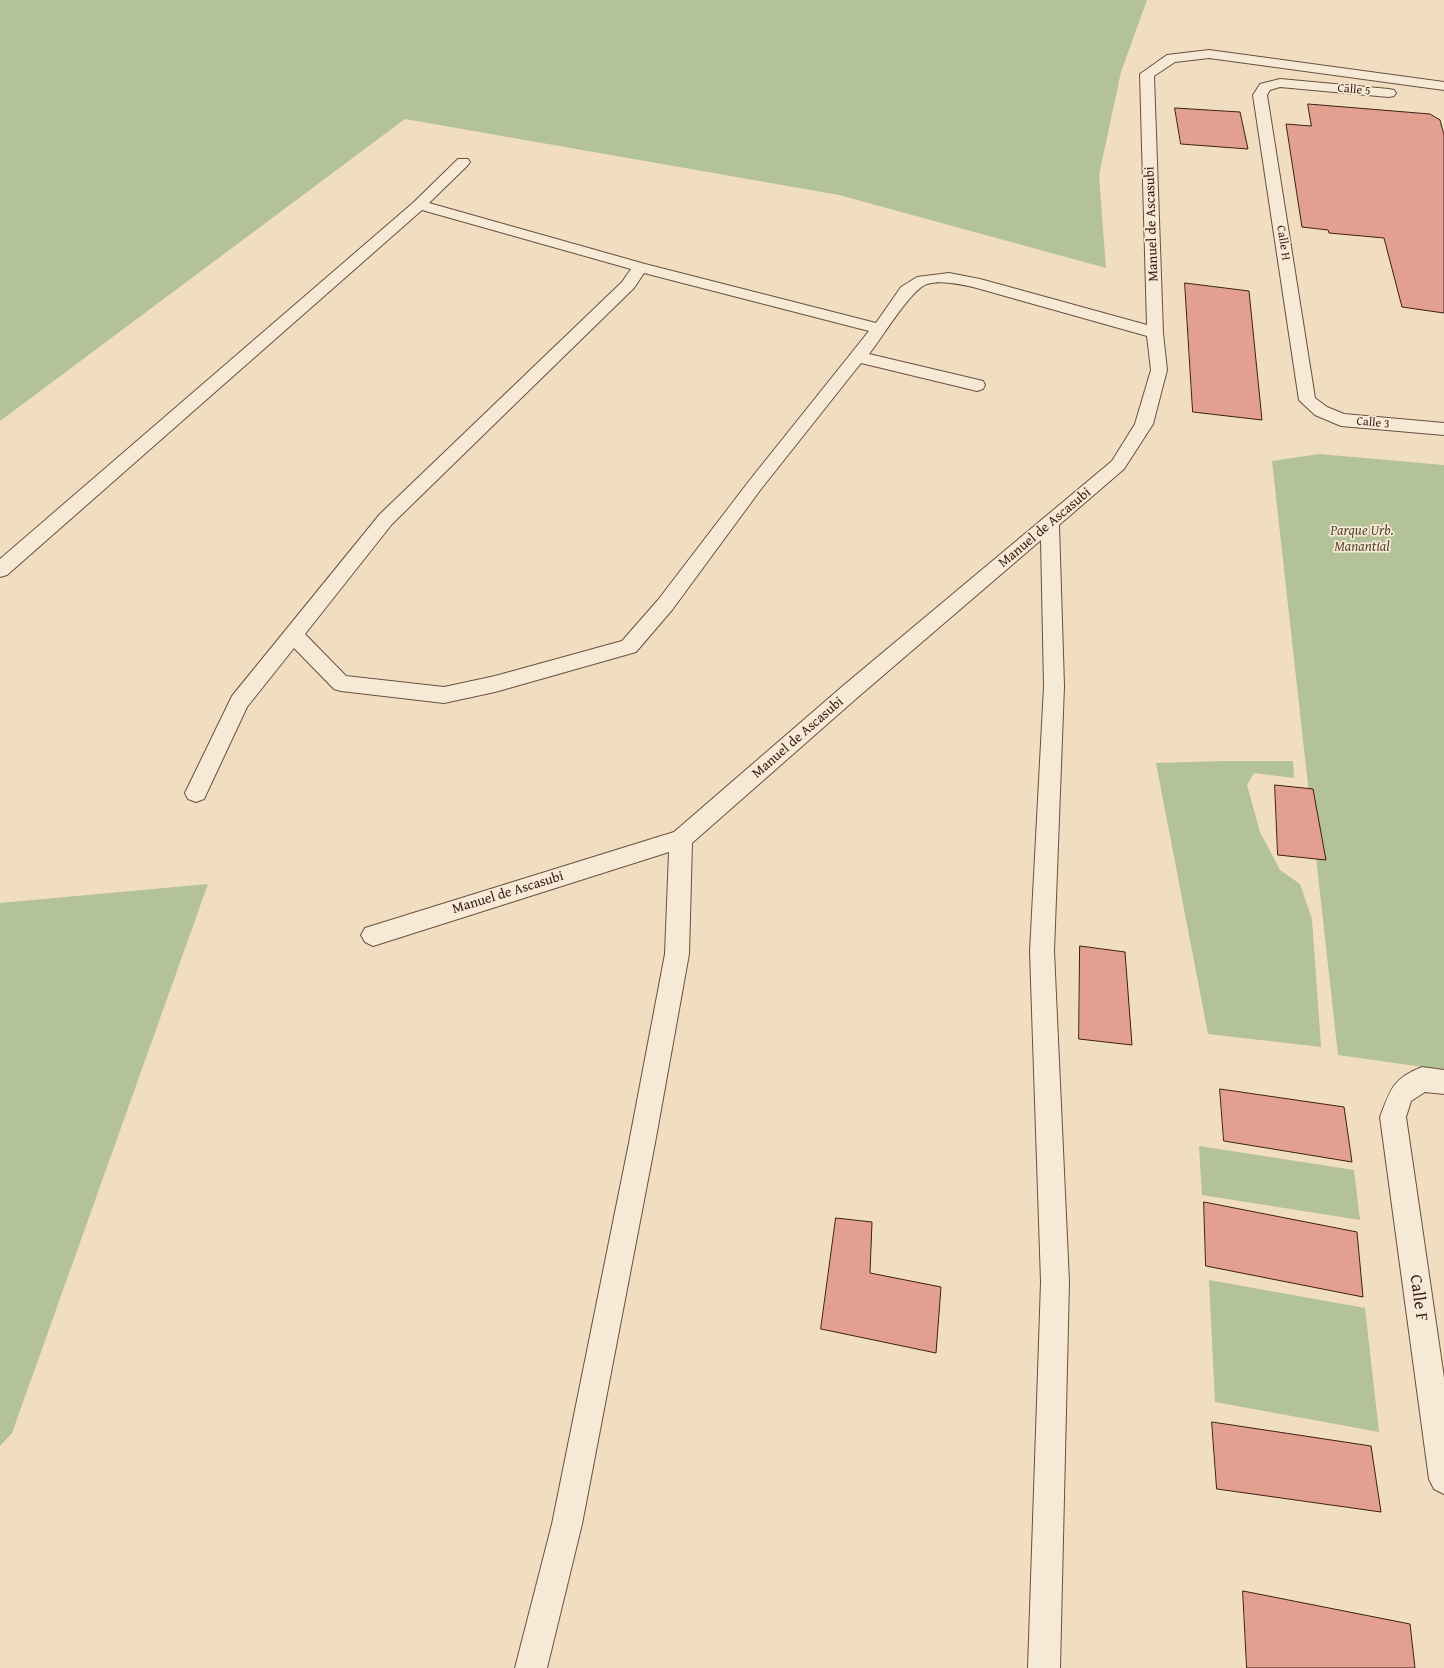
<!DOCTYPE html>
<html>
<head>
<meta charset="utf-8">
<style>
  body { margin:0 }
  canvas { display:block; background:#f1dec0 }
</style>
</head>
<body>
<canvas width="1444" height="1668"></canvas>
<script>
const c = document.querySelector('canvas').getContext('2d');
c.lineJoin = 'round';
function fill(path, color) { c.fillStyle = color; c.fill(path, 'evenodd'); }
function stroke(path, color, width, dash) { c.strokeStyle = color; c.lineWidth = width; c.lineCap = dash ? 'butt' : 'round'; c.setLineDash(dash || []); c.stroke(path); }
function label(font, color, halo, rows, align = 'center') {
  c.font = font + ' "Gentium Book Plus",serif'; c.lineWidth = 3.5; c.setLineDash([]); c.textBaseline = 'middle'; c.strokeStyle = halo; c.fillStyle = color; for (const [text, x, y, turn = 0] of rows) {
    c.save(); c.translate(x, y); c.rotate((+turn || 0) * Math.PI / 180); c.textAlign = isNaN(turn) ? turn : align; if (halo) c.strokeText(text, 0, 0); c.fillText(text, 0, 0); c.restore();
  }
}
fill(new Path2D(`
  M0,0H1147L1121,72L1099,175L1106,268L839,195L405,119L0,421Z
  M1319,454L1444,465V1070L1338,1055L1272,461Z
  M1224,761H1293L1294,778L1254,773L1247,785L1260,832L1280,870L1300,884L1312,919L1321,1047L1208,1034L1156,763Z
  M208,884L12,1433L0,1446V903Z
  M1199,1146L1354,1170L1360,1220L1202,1195Z
  M1209,1280L1365,1308L1379,1432L1215,1402Z`), '#b4c297');
const building = new Path2D(`
  M1308,104L1430,114L1440,120L1444,135V313L1402,307L1384,238L1329,233L1328,230L1302,227L1286,124L1311,126Z
  M1175,108L1240,112L1248,149L1181,144Z
  M1185,283L1249,291L1262,420L1193,412Z
  M1275,785L1313,789L1326,860L1278,855Z
  M1080,946L1125,952L1132,1045L1079,1039Z
  M1220,1089L1344,1107L1352,1162L1224,1141Z
  M1204,1202L1357,1232L1363,1297L1206,1266Z
  M836,1218L872,1222L870,1273L941,1287L936,1353L821,1329Z
  M1212,1422L1371,1446L1381,1512L1217,1489Z
  M1243,1591L1410,1624L1415,1668H1247Z`);
fill(building, '#e3a091');
stroke(building, '#3c2016', 1);
const minor = new Path2D(`
  M1209,50L1444,82V90L1209,58L1175,62L1154,76L1163,333L1167,370L1153,424L1124,469L1059,525L1064,686L1054,951L1069,1282L1060,1668H1028L1041,1282L1030,951L1044,686L1041,540L858,697L692,843L689,954L655,1143L582,1524L547,1668H515L552,1524L629,1143L665,954L669,852L373,946L365,942L361,935L365,928L674,832L844,685L1112,461L1135,424L1151,370L1147,336L973,287C958,284 941,280 927,284C911,289 881,339 869,354L983,381L985,385L983,389L977,391L861,363L761,489L672,610L636,652L495,692L444,703L341,691L334,689L294,648L247,707L204,799L196,802L188,799L185,793L232,696L380,514L622,282L631,269L422,210L7,575L0,577V559L414,202L458,159H468L470,162L468,165L429,203L645,264L876,323L901,287L917,277L949,273L980,279L1147,325L1140,74L1167,55ZM644,273L869,331L749,481L658,600L622,641L495,676L444,687L346,676L305,634L392,524L634,288Z
  M1280,79L1389,89L1394,90L1396,93L1394,96L1389,97L1280,87L1270,90L1267,95L1315,398L1327,407L1344,414L1444,423V435L1341,426L1315,415L1299,400L1253,95L1260,84Z
  M1422,1067L1444,1070V1094L1425,1092L1411,1101L1406,1117L1444,1378V1494L1434,1489L1429,1479L1380,1117C1391,1089 1392,1079 1422,1067Z`);
stroke(minor, '#695040', 2);
fill(minor, '#f6ead6');
label('12px', '#3c2016', '#f6ead6', [
  ["Calle 5",1354,90,5],
  ["Calle H",1283,243,81],
  ["Calle 3",1373,423,5]
]);
label('14px', '#3c2016', '#f6ead6', [
  ["Manuel de Ascasubi",1152,224,-92],
  ["Manuel de Ascasubi",1045,528,-40],
  ["Manuel de Ascasubi",798,738,-41],
  ["Manuel de Ascasubi",508,893,-17]
]);
label('italic 14px', '#5a4836', '#f6ead6', [
  ["Parque Urb.",1362,531],
  ["Manantial",1362,547]
]);
label('17px', '#3c2016', '#f6ead6', [
  ["Calle F",1418,1298,82]
]);
</script>
</body>
</html>
